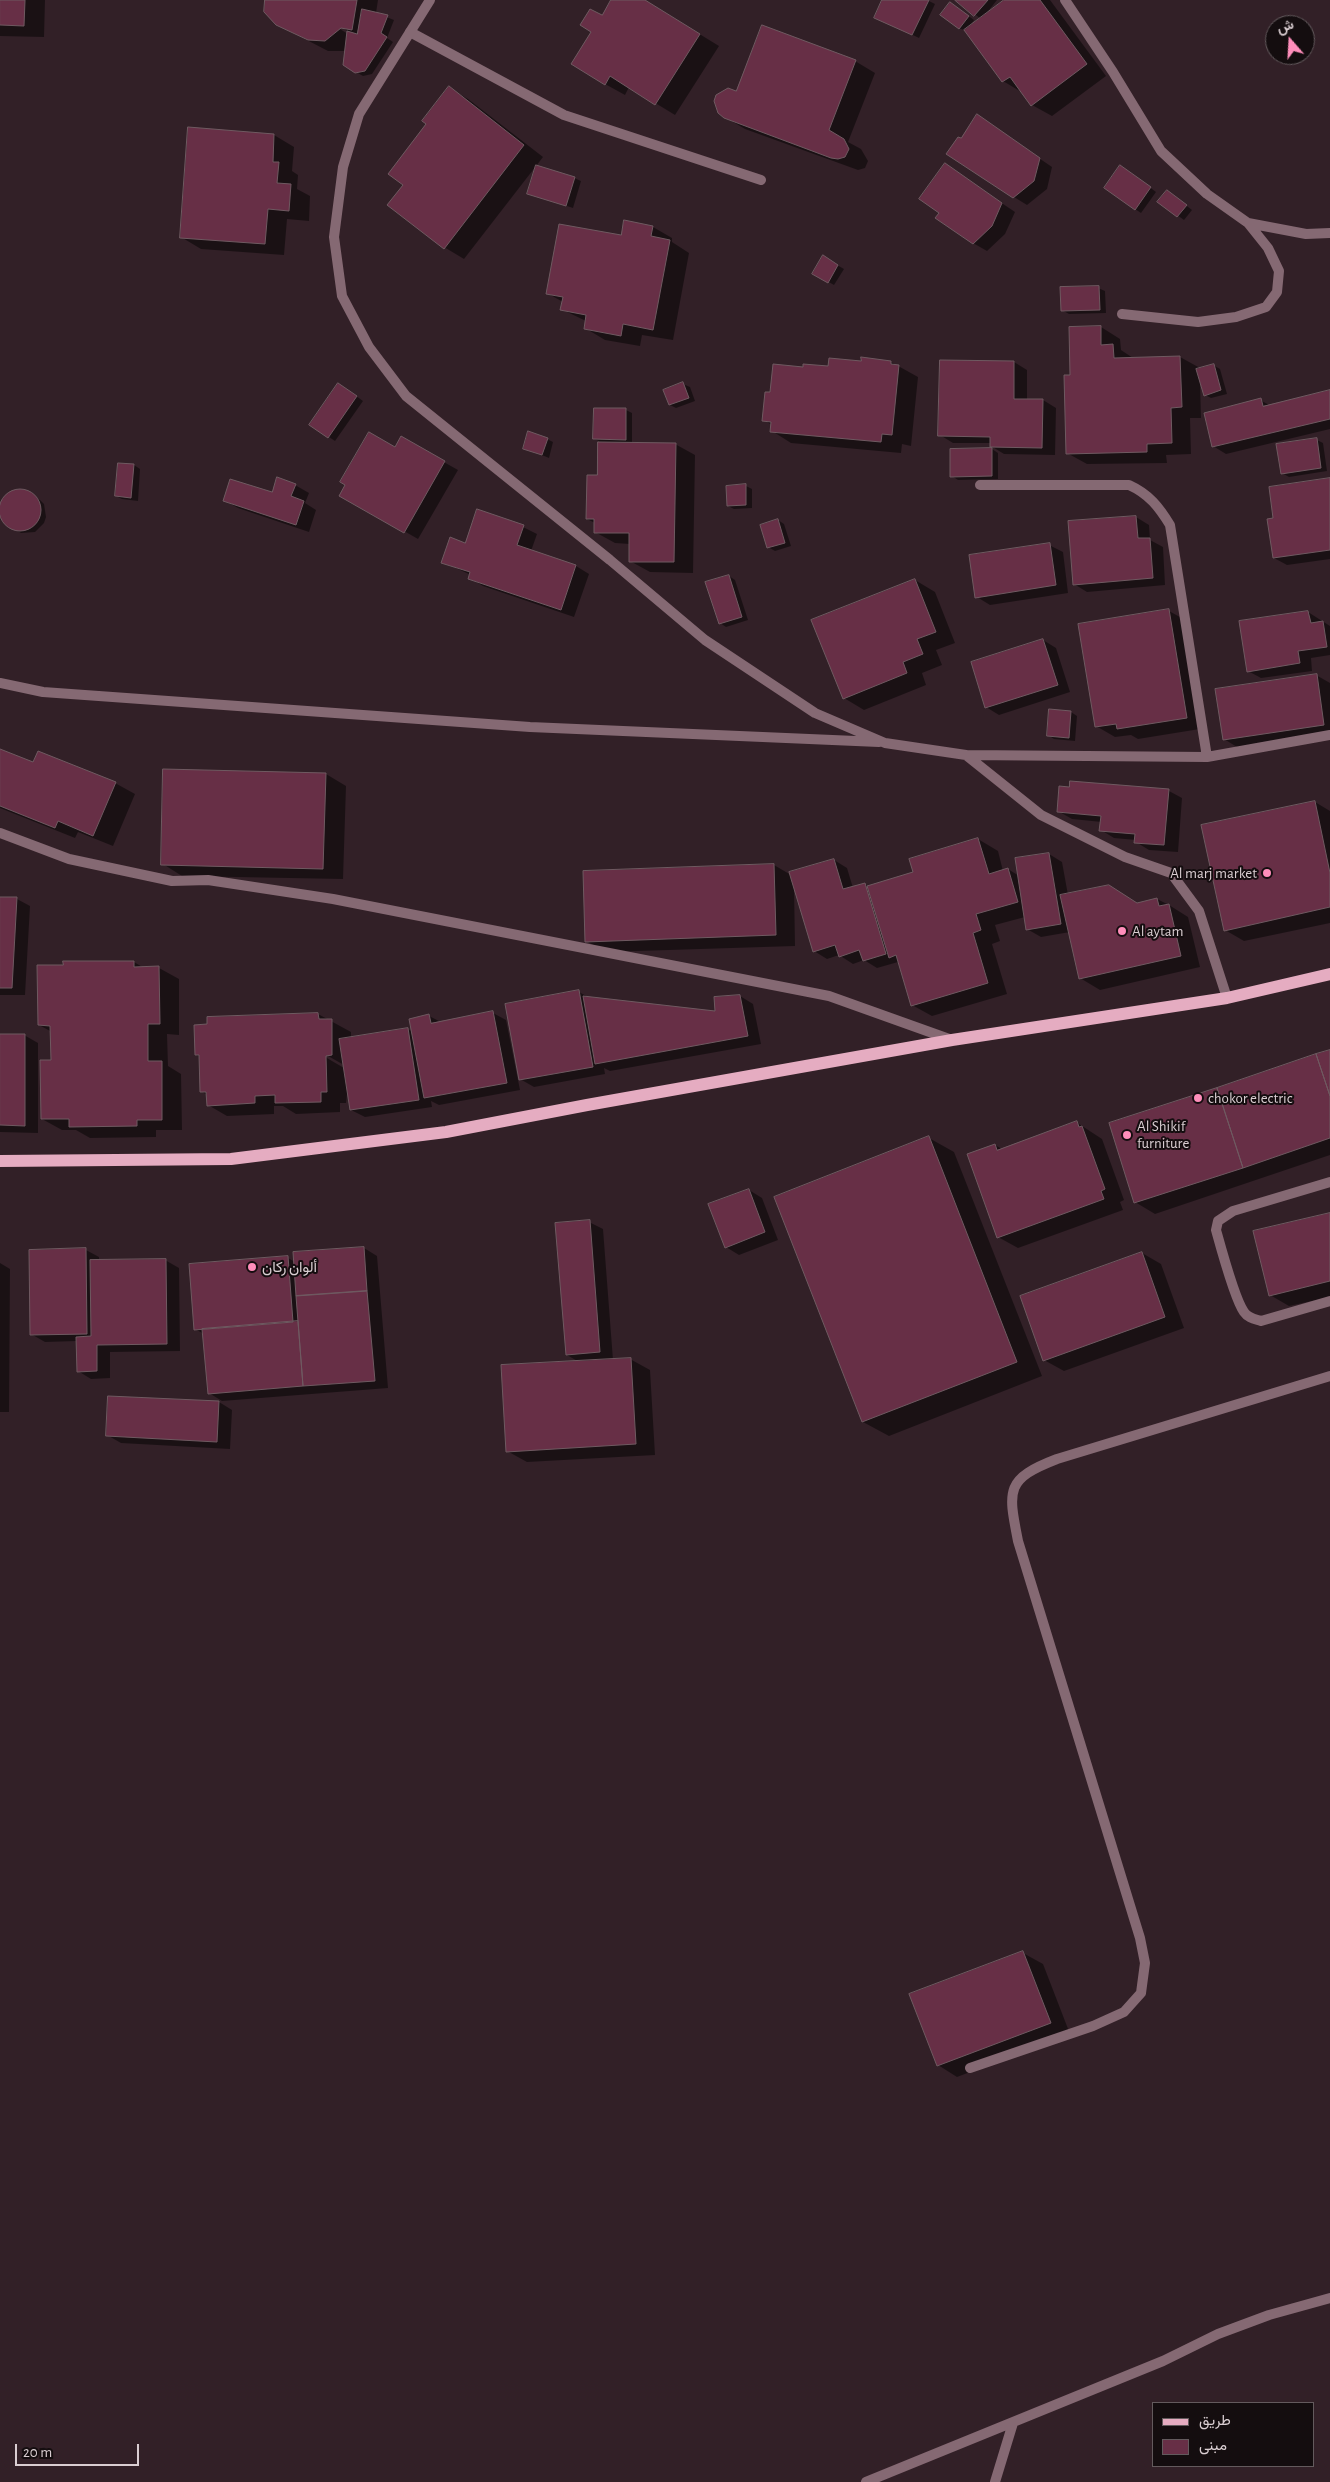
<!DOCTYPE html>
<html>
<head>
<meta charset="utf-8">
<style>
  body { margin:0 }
  #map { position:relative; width:1330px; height:2482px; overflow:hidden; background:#322027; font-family:"Alegreya Sans",Vazirmatn,sans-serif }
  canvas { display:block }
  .legend { position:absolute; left:1152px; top:2402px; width:162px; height:65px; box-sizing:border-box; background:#140d0f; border:1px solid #635a5d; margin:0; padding:6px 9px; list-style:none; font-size:15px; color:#daced2 }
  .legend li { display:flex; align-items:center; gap:10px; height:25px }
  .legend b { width:25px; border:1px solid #635a5d }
  .north { position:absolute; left:1265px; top:15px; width:50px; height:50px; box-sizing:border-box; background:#140d0f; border:1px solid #635a5d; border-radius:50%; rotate:341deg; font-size:14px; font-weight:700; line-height:20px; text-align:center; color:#daced2 }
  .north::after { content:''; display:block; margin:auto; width:18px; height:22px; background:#ff8ebb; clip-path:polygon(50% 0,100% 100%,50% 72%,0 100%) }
  .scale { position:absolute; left:15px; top:2444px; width:124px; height:22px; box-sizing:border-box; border:2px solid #daced2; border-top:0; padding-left:6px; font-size:15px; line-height:18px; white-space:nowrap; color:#daced2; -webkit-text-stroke:4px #140d0f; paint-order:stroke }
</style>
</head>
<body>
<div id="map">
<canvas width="1330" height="2482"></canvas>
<ul class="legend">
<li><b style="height:6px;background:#e5acc1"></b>طريق</li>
<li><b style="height:14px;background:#672f46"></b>مبنى</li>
</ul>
<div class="north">ش</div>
<div class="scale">20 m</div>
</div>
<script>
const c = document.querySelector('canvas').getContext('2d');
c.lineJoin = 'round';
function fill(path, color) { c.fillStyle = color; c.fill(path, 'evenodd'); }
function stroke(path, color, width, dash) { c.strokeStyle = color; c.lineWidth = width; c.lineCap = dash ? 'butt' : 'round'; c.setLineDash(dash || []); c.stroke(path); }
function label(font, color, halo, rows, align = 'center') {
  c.font = font + ' "Alegreya Sans",Vazirmatn,sans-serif'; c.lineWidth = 4; c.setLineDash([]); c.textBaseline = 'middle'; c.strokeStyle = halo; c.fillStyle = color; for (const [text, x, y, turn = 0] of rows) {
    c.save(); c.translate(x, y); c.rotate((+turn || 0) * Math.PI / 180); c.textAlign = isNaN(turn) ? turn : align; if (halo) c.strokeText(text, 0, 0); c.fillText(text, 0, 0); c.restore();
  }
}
fill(new Path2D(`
  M0,0H45L44,37L0,36Z
  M267,0H378L376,13L394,20L387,38L393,42L372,74L363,76L356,72L346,51H328L276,24ZM336,24L348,31V34L335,26Z
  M613,0H644L719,46L675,115L629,87L625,95L605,84L602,17Z
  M884,0H927L935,4L919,38L880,19Z
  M957,0H997L985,15L1006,0H1050L1106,76L1052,116L1032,105L1023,93L1003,81L966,31L959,28L951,3L974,20L970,26L981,19Z
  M855,61L875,73L848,142L861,149L868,161L865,168L858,170L745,129L725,117L737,93Z
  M449,88L468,99L543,157L464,259L444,247L405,185L428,124Z
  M977,116L1052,167L1047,189L1027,205L1014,197L962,140Z
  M190,129L274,135L294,147L292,171L298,175L297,189L310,196L309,221L287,219L284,255L201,249L181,237Z
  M1127,170L1156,192L1141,213L1135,209Z
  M957,173L1015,212L1005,234L987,251L973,243L940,212Z
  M574,178L581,181L573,208L528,193Z
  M1174,196L1192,210L1184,220L1159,202Z
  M653,227L672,238V242L689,253L673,340L642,335L640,346L605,340L585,328L586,321L561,309L563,302L547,293L622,237Z
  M823,257L844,269L834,285L813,273Z
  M1098,288L1105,291L1106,313L1069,314L1062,310Z
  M1101,327L1120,339L1121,350L1133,358L1180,357L1200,368L1213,365L1220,369L1227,394L1211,398L1205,395L1200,382L1201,418H1190L1191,454L1166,455L1167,463L1087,464L1067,453L1072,376Z
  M862,362H891L918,377L911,446L902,444L901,453L791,443L772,431V425L764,420L771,394L804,368H830Z
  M1014,362L1027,370V400H1043L1056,408L1055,455L1004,454L991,446V443H953L940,435Z
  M683,384L690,387L695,401L676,408L670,405Z
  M345,388L363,401L335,441L311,425Z
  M1330,391V429L1226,454L1213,446L1260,400L1271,406Z
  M626,410L632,413V443L675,444L695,455L693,573L650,572L630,561V544L615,543L595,532V523L587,519L598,476L599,441L594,439Z
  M401,438L458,470L418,539L341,495L347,485L396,448Z
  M547,439L553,442L549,458L525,448Z
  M1317,440L1323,443L1327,471L1289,477L1282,473Z
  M992,449L998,453V479L958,480L952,476Z
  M119,464L134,465L140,469L138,501L122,499L116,496Z
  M1330,479V559L1287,565L1274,558L1275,519Z
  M295,485L309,493L305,503L316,510L309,532L238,508L224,500L272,494Z
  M746,486L752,489V508L734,509L728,506Z
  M21,490L40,500L44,504L46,517L44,523L35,532L21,533L15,529L4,522L0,511L1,503L9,494Z
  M1136,517L1149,525L1150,540L1163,547L1165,585L1087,592L1074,584Z
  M778,520L784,524L791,546L775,551L768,547Z
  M523,527L537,534L531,551L576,566L589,574L574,617L483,586L470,578L471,575L443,562L466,544Z
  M1049,545L1063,552L1068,593L990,605L977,597Z
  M729,576L735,580L748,620L726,627L720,623Z
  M915,580L935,592L955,643L936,650L942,665L922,673L926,685L864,710L844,698Z
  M1169,611L1189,622L1206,728L1138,739L1131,735L1115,737L1096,726Z
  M1308,612L1330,626V655L1311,658L1312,671L1261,678L1248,671Z
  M1043,640L1056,648L1070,692L999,715L986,707Z
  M1316,675L1330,683V733L1237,747L1224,739Z
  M1050,710L1071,712L1077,716L1075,741L1054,739L1048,735Z
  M0,750L34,764L115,783L135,794L113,846L78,832L75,838L0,808Z
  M326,774L346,786L343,879L182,876L163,864Z
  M1071,782L1169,791L1182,798L1178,852L1149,850L1136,842V840L1114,838L1101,830L1102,822L1072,819L1058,811L1070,788Z
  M1315,802L1330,811V923L1244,941L1225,930Z
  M978,839L998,851L1003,871L1008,869L1019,876L1049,854L1062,862L1068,895L1109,886L1138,904L1157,899L1169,905L1188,917L1200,967L1100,990L1080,978L1070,932L1041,937L1027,929L1025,917L995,925L1000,941L992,944L1007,994L932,1016L912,1005L898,962L877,968L864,960L853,964L839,955L827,959L814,951L794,887L795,946L606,952L586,941L774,865L791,875L834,860L847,868L853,888L865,884L869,887L915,873Z
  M0,898L17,899L30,906L25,995H0Z
  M134,962L144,968H159L179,979V1035L167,1034L168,1066L181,1074L182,1130H156V1137L90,1138L76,1130H62L42,1119L52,1061V1032L39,1025Z
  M579,992L590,998L717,1012L740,996L753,1004L761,1044L610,1071L604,1068L605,1074L534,1087L520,1079Z
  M493,1013L506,1020L520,1090L439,1105L431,1101L432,1107L365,1117L351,1110L348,1085L346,1103H340V1112L296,1114L283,1106H274V1114L227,1116L208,1105L207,1095L201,1091L200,1057L196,1055L318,1014L351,1032V1038L408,1029L413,1032L429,1016L441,1022ZM321,1052L344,1065V1068L320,1054Z
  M0,1035H24L38,1043V1133L0,1132Z
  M1330,1051V1155L1155,1214L1135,1202Z
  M1076,1122L1102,1139L1124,1200L1120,1202L1123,1210L1018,1248L998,1237L995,1145L1002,1149Z
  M929,1138L954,1152L1042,1376L889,1436L863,1422L776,1197Z
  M749,1190L762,1198L778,1240L739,1255L726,1247Z
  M1330,1214V1297L1289,1306L1270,1295Z
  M589,1222L603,1229L613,1360L630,1359L650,1370L655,1455L527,1462L507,1451L579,1362L567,1355Z
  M364,1248L377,1256L388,1388L222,1401L209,1393L204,1334L195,1329L288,1258L295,1262Z
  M86,1250L99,1257V1261L165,1260L179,1268L180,1351L110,1352V1378L91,1379L78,1371L77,1341L45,1342L31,1334L30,1251Z
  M1142,1253L1161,1264L1184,1328L1064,1371L1044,1360Z
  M0,1263L10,1269L9,1412H0Z
  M219,1402L232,1410L230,1449L121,1443L107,1435Z
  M1023,1953L1043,1964L1070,2034L957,2077L938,2065Z`), '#0007');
const building = new Path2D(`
  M0,0H25L24,26L0,25Z
  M265,0H357L352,30L341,28L325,41L308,40L276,25L264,12Z
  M611,0H645L700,34L655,105L610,76L605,85L571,64L591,32L580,25L590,9L602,15Z
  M882,0H929L912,35L874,18Z
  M955,0H988L974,16Z
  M1004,0H1040L1087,64L1031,106L1010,77L1002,82L964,30Z
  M950,2L969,16L959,29L940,15Z
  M362,9L388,15L381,33L387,37L365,71L355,73L343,65L347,31L357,34Z
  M762,25L856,60L829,130L844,139L849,149L845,157L838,159L831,158L724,118L718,113L714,101L716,95L728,88L736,91Z
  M449,86L524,145L444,249L387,205L403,185L388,174L426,124L422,121Z
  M977,114L1040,158L1034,181L1013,198L946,154L958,137L961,138Z
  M188,127L274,134L273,162H279L277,183L291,184L289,211L268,209L265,244L180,238Z
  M945,163L1002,203L992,226L973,244L935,218L939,213L919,199Z
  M536,165L575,177L566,206L527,194Z
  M1120,165L1151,187L1135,210L1104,188Z
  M1167,190L1187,205L1177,217L1157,202Z
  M624,220L653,226L651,236L670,240L653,330L623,324L621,336L584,329L586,315L560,310L563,297L546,294L559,224L621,235Z
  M823,255L838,265L828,283L812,274Z
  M1099,286L1100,310L1061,311L1060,287Z
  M1101,326V345L1113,344L1114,358L1180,356L1182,407L1171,408L1172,443L1147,444V452L1066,454L1064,375H1070L1069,327Z
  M861,357L891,361V364L899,365L892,435L882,434L881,442L770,432L771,422L762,421L765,392H770L773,364L803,367V364L828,366L829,358L861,361Z
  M940,360L1014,361V399H1043L1042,448L990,447V437L938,436Z
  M1214,364L1221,390L1204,396L1196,369Z
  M683,382L689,398L669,405L663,390Z
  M338,383L357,396L328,438L309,425Z
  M1330,390V419L1212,447L1204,413L1261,398L1263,406Z
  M594,408H626V440L593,439Z
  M528,431L548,438L542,455L523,449Z
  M369,432L395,447L401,436L445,461L404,533L339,496L345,485L340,482Z
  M1317,438L1321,468L1281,474L1276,444Z
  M598,442L676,443L674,562H629V533H594V519H586L587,475H597Z
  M992,448V476L950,477V449Z
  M118,463L134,464L131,498L115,496Z
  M277,477L296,484L291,496L304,501L296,525L223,501L230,479L272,492Z
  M1330,478V550L1273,558L1267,519L1273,518L1269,487Z
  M746,484V505L727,506L726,486Z
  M-1 510a21 21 0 1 1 42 0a21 21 0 1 1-42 0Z
  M477,509L524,525L517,545L576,565L561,610L468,579L470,572L441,563L450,537L465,543Z
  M1136,516L1138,538H1150L1153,578L1073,585L1068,521Z
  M778,519L785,543L767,548L760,525Z
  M1050,543L1056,585L975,598L969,555Z
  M729,575L742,617L719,624L705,582Z
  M915,579L936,632L917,639L923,654L903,662L907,673L843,699L811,620Z
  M1169,609L1187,718L1117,729L1116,724L1095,727L1078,624Z
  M1308,611L1311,623L1323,621L1327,647L1298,651L1300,663L1247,672L1239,621Z
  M1043,639L1058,685L985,708L971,662Z
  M1317,674L1324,725L1223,740L1215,689Z
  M1049,709L1071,711L1069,738L1047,736Z
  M0,749L33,762L38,751L116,782L93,836L58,821L55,828L0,806Z
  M163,769L326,773L323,869L161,865Z
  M1070,781L1169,789L1164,845L1134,843L1135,834L1099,831L1101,816L1057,812L1059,786L1069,787Z
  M1315,801L1330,873V907L1224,931L1201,825Z
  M978,838L989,874L1008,868L1018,902L976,914L981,930L973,933L988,983L911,1006L896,955L889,958L867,886L913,872L909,859Z
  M1049,853L1061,924L1026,930L1015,858Z
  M834,859L843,889L865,883L886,954L863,961L859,950L839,957L835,945L813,952L789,872Z
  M774,864L776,935L585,942L583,871Z
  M1109,885L1137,903L1157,898L1159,906L1169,904L1181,956L1079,979L1060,895Z
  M0,897H17L12,988H0Z
  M63,961H134V967L159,966L160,1024H148V1061H162V1120H137V1126L69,1127V1119H41L40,1060H51L50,1026L38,1025L37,965H63Z
  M579,990L593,1067L519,1080L505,1004Z
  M740,995L748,1036L595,1064L583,996L715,1011L714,997Z
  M493,1011L507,1083L424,1098L409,1019L429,1014L431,1023Z
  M318,1013L319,1019H332V1055L326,1056L327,1092H321V1102L275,1103V1095L255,1096V1103L207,1106L206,1092H200L199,1055H195L194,1025L207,1024V1017Z
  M408,1028L419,1100L350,1110L339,1039Z
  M0,1034H25V1126L0,1125Z
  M1330,1050V1096L1316,1054Z
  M1316,1054L1330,1096V1138L1243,1168L1217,1088Z
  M1217,1088L1243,1168L1134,1203L1109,1123Z
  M1077,1121L1079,1127L1082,1126L1105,1189L1101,1191L1104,1199L997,1238L967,1154L995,1144L997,1150Z
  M929,1136L1017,1362L862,1422L774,1197Z
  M749,1189L765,1232L725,1248L708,1204Z
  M1330,1213V1281L1269,1296L1253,1231Z
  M590,1220L600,1352L566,1355L555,1223Z
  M364,1247L367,1291L296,1296L293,1252Z
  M86,1248L87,1334L30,1335L29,1250Z
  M1142,1252L1165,1317L1043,1361L1020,1296Z
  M288,1256L293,1322L194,1330L189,1264Z
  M166,1259L167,1344L97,1345V1371L77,1372L76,1337L91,1336L90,1260Z
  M367,1291L375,1381L303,1386L296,1296Z
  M298,1321L303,1386L208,1394L202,1329Z
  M631,1358L636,1444L506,1452L501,1365Z
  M108,1396L219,1401L217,1442L106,1436Z
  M1023,1951L1051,2023L937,2066L909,1994Z`);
fill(building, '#672f46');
stroke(building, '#6f5a61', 1);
stroke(new Path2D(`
  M410,32L564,115L761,180
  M1330,1182L1233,1211L1218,1221L1216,1230C1221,1248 1235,1300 1244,1312C1248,1318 1255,1319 1261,1321L1330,1301
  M970,2068L1093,2026L1124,2012L1141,1993L1145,1963L1140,1938L1018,1541C1008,1490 1005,1479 1057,1459L1330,1376`), '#856973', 10);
stroke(new Path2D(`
  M430,0L359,114L343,167L334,237L342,296L369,347L406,396L610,560L705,640L815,713L885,743L966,755L1041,815L1125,857L1171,873L1199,911L1227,998
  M1065,0L1113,72L1161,151L1207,194L1248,223L1306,234L1330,233
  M1122,314L1198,322L1236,317L1266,307L1277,292L1279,271L1268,248L1248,223
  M980,485H1129C1149,494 1159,507 1170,525L1207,757
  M0,683L43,692L530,727L879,742
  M966,755L1207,757L1330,735
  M0,833L69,859L172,881L208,880L333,899L829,996L952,1040
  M866,2482L1163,2361L1218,2334L1269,2315L1330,2298
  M995,2482L1013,2423`), '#856973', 10);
stroke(new Path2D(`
  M0,1161L231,1159L446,1132L587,1105L952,1040L1227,998L1330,974`), '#e5acc1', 12);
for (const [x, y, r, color] of [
  [1267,873,5,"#ff8ebb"],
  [1122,931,5,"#ff8ebb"],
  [1198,1098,5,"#ff8ebb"],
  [1127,1135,5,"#ff8ebb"],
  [252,1267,5,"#ff8ebb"]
]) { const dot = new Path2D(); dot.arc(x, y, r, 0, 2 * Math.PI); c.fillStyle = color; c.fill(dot); stroke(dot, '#140d0f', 2); }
label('15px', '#daced2', '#140d0f', [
  ["Al marj market",1257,873,"right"],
  ["Al aytam",1132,931],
  ["chokor electric",1208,1098],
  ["Al Shikif",1137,1126],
  ["furniture",1137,1143],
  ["ألوان ركان",262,1267]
], 'left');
</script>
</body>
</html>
